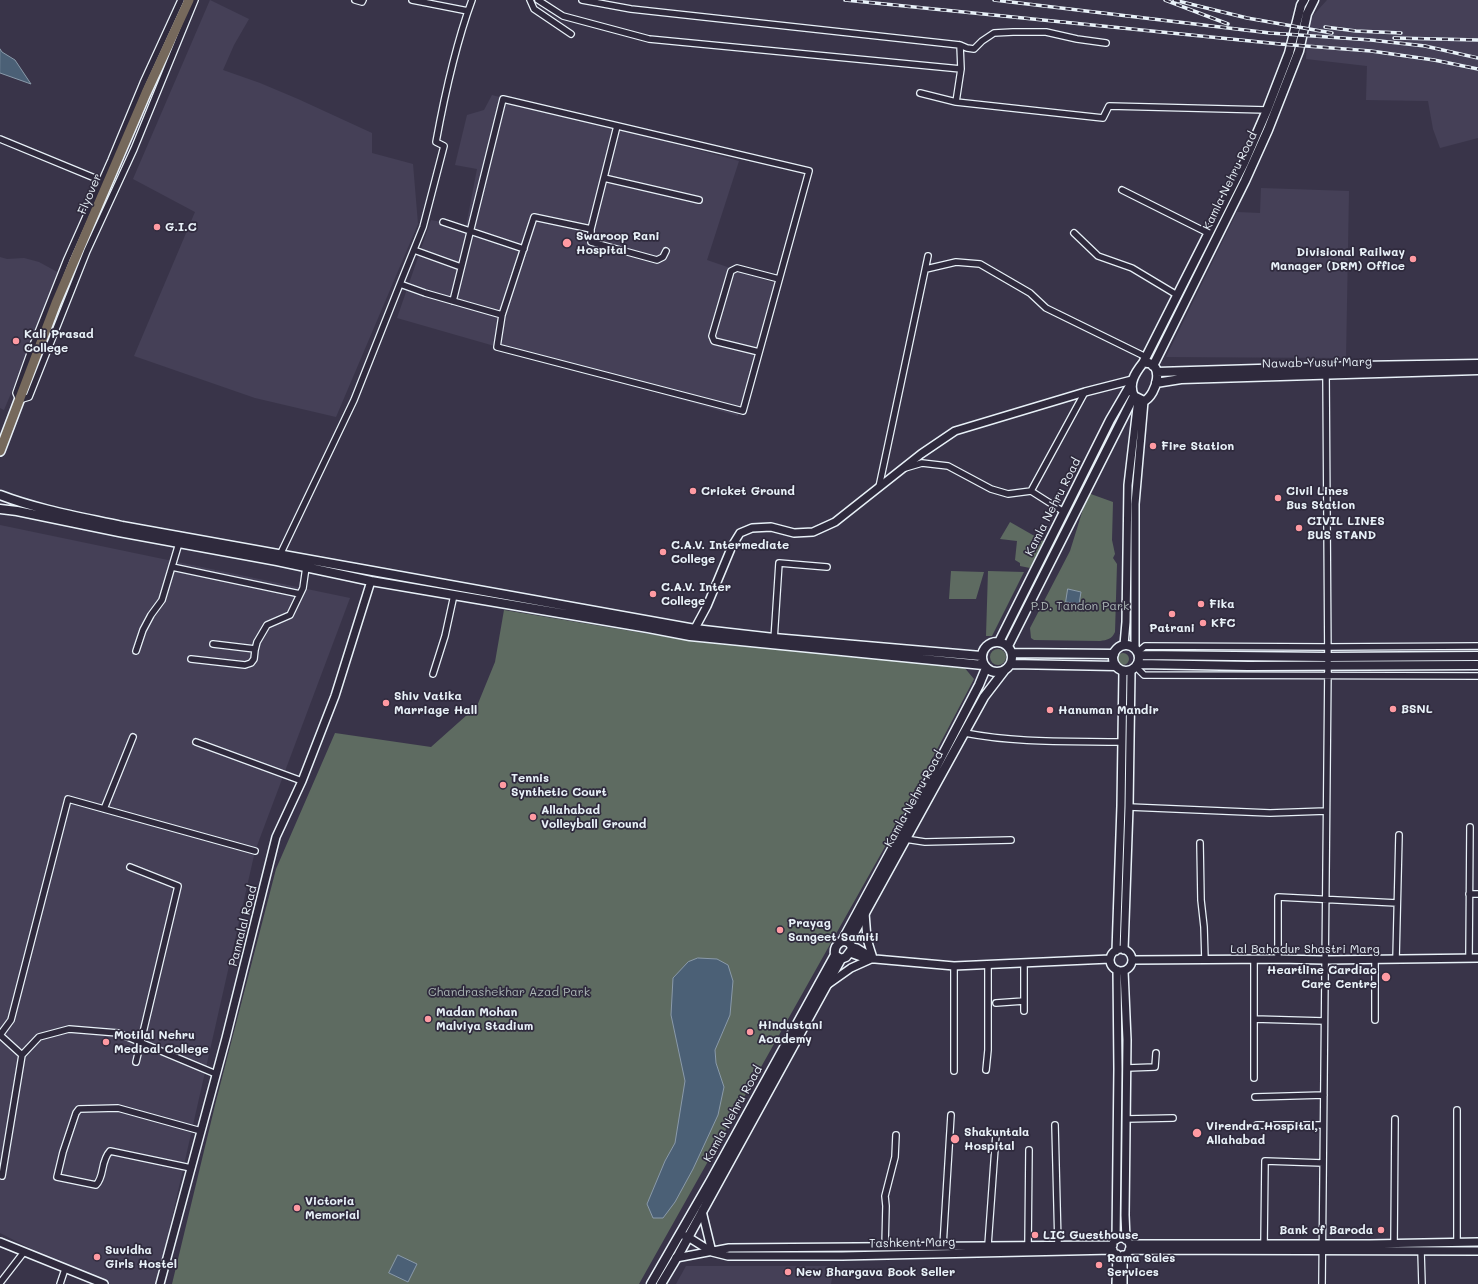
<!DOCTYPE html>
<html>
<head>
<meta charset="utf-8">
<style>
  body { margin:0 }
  canvas { display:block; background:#393449 }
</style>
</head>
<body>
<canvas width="1478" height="1284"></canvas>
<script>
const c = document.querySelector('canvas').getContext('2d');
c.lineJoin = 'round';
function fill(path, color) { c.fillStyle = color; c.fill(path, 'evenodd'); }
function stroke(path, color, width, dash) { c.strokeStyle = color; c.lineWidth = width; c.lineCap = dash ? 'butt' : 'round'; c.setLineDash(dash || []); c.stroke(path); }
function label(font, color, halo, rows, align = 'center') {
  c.font = font + ' Mali,sans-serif'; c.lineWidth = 3.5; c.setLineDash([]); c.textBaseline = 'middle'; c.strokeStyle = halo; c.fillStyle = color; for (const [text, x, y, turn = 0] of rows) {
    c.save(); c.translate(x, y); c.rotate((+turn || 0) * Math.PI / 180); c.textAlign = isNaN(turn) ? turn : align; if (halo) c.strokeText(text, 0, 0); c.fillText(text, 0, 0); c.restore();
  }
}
fill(new Path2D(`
  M210,0L249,19L234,45L223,70L260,83L298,99L372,133V153L413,164L418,224L336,417L255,398L134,356L195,212L133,179Z
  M1327,0H1478V138L1440,148L1433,129L1428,101L1366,100L1367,66L1306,59L1308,21Z
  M492,95L739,161L707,260L774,283L738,416L397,318L431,220L466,226L477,169L455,165L467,115L484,110Z
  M1261,188L1349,191L1346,358L1166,357L1237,212L1260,213Z
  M0,257L7,259L24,258L39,262L61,274L4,410L0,408Z
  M0,525L350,598L255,851L157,1284H101L0,1233Z
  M686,1266H834L831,1284H676Z`), '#454057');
fill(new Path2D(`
  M1088,493L1113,502L1112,540L1115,554L1113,558L1117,564L1115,632C1112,639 1107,640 1100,641L1034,640L1031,638L1030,628L1070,551Z
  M1010,522L1045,542L1030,568L1020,566V563L1015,560L1017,541L1000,539Z
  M951,571L984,572L976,599H949Z
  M988,571L1024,572L992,636H986Z
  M504,610L698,642L963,666L974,679L900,820L639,1284H172L216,1101L276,869L335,733L431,747L477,706L495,662Z
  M990 657a8 8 0 1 1 16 0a8 8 0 1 1-16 0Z
  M1117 659a6 6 0 1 1 12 0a6 6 0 1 1-12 0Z`), '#5e6b61');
const water = new Path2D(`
  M0,49L2,52L15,60L31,84L0,73Z
  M1068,589L1081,592L1079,604L1066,602Z
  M698,958L717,959L728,965L733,981L730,1015L715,1050L716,1063L724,1087L718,1115L693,1169L675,1202L663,1218H653L647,1204L665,1161L675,1143L685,1081L671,1015L673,978L688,962Z
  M398,1255L417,1264L408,1282L389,1273Z`);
fill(water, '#4b6076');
stroke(water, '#8a9aaa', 1);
const minor = new Path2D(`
  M181,0L143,83L111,160L67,259L33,345L16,393L19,400L29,397L87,251L134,149L195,0
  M355,0L362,2L363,0
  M412,0L468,11
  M530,0L534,9L571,34
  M538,0L563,16L649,39L961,69
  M582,0L631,9L960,45L961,69L956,102
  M960,45L967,48L974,49L982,41L994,33L1013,32H1046L1077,39L1106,43
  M920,93L956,102L1103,118L1109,106L1267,110
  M0,139L102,181
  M604,178L699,200
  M1122,190L1208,233
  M443,222L524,249
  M591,229L617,126
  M1074,233L1098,256L1132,268L1177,295
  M414,250L461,267
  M926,269L956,262L980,264L1030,293L1046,308L1146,357
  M400,284L425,293L502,315
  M453,301L503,99L809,171L743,411L497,347L502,315L534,217L591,229V242L657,260L663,257L666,251
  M759,352L714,341L712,336L731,271L737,268L779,279
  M905,468L922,463L948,466L991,489L1008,494L1031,491
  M879,487L928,256
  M1064,512L1031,491L1085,392
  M279,557L354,400L400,284L423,227L444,146L436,142C445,93 455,46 472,0
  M172,567L300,594
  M774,640L779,563L827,567
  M213,644L255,649
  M136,651L143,630L151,615L162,600L179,543
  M1138,652L1145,646L1328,647L1478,646
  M191,659L245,665L251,663L254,659L255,650L257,642L267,625L290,615L303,588L306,567
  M1136,667L1144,675L1478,676
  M433,674L445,636L454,595
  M965,733C1016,743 1069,741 1122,742
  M196,742L302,781
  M1129,807L1270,813L1326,811
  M104,809L133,737
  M905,839L925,842L1011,840
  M1200,843L1201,900L1204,927L1205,960
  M130,867L178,886L136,1062
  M1469,894H1478
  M1469,958L1470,827
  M1278,959V897L1397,903
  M1396,959L1399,835
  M1375,960V1020
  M996,1003L1024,1001
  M1024,1011V963
  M1254,1019L1324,1021
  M0,1035L11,1020L68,799L255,851
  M0,1035L22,1055L2,1176
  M22,1055L39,1037L69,1029L118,1033L216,1074
  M1127,1068L1155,1067L1156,1053
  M986,1070L988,1050V964
  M954,1071V966
  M1254,1078V960
  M1255,1097L1324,1095
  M1126,1119L1173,1118
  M1055,1125L1058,1245
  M1257,1125H1323
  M191,1168L110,1151C100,1162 105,1176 96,1185L57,1177L63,1152L76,1113L79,1109L118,1108L201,1131
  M1457,1242V1110
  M1264,1244L1265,1161L1323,1163
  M1394,1244L1395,1119
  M988,1245L996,1134
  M943,1246L951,1115
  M1028,1246L1029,1150
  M885,1247L886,1206L885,1196L895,1157L896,1135
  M1421,1251L1422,1284
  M0,1283L24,1252
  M60,1284L65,1269
  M1322,1284L1328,666L1326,374`);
const tertiary = new Path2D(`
  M693,632L707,606L732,546L740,533L752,528L771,527L794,533L813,532L835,522L921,454L955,431L1085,392L1132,380
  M1124,645L1126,622L1128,485L1138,399
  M1135,648V504L1144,401
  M865,913L867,939L873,958
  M852,947L857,948L873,958
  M1110 960a11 11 0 1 1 22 0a11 11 0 1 1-22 0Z
  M1124,950L1129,807L1131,671
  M1116,951L1121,806L1123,671
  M850,953L864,958L954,966L1110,959
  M1132,960L1278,959L1325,960L1478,958
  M1124,971L1127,1040L1125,1215L1126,1240
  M827,985L851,968L871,959
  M702,1211L712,1252
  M680,1234L688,1237L712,1252L728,1256H842L1113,1250
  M1112 1247a9 9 0 1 1 18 0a9 9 0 1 1-18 0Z
  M1116,1240L1118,1069L1117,970
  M0,1242L104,1284
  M1130,1244H1370L1478,1242
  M1129,1250L1478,1251
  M676,1258L729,1248L1113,1245
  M160,1284L226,1038L276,837L302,781L335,696L371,581
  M1116,1284L1117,1254
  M1123,1284V1255`);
const secondary = new Path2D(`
  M1143,363L1244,163L1267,110L1289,53L1301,5L1304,0
  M1143,363C1166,360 1157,395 1144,401L1134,396C1128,384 1135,373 1143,363Z
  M1153,366L1245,181L1268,130L1299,51L1307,14L1314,0
  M1157,372L1359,366L1478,364
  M1156,383L1181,379L1478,370
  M0,495C39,510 81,517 122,526L695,629L774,638L981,656
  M0,509L17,511L119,532L277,561L371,581L648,628L690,636L983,665
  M982 657a15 15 0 1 1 30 0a15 15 0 1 1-30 0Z
  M999,642L1110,420L1131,384
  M1113 658a13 13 0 1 1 26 0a13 13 0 1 1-26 0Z
  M1008,646L1134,396
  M1012,653L1114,654
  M1139,655L1328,657L1478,656
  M1011,664L1116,666
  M1138,664L1248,666L1478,665
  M842,941L932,775L979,685L986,668
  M842,941C848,941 851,943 852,949L846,957L841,959L835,955C834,948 836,945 842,941Z
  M849,942L984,697L1004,671
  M651,1284L711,1180L835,955
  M661,1284L679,1254L841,959`);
const primary = new Path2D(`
  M0,451L56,303L146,93L189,0`);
stroke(minor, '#e8f1f8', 8);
stroke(tertiary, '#e8f1f8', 10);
stroke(secondary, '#e8f1f8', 11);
stroke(primary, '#e8f1f8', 12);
stroke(minor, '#2f2a3d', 5.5);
stroke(tertiary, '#2f2a3d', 7);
stroke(secondary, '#2f2a3d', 8);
stroke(primary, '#76695c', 9);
const rail = new Path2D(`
  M845,0L1280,44L1371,51L1434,60L1478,69
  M994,0L1270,33L1371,40L1425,46L1478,58
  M1165,0L1228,24
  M1174,0L1247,18L1332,33
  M1325,27L1356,31L1401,33
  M1394,38L1478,40`);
stroke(rail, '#e8f1f8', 3.5);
stroke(rail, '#2f2a3d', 2, [6]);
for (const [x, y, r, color] of [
  [157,227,4,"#ff9aa2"],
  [567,243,5,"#ff9aa2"],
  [1413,259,4,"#ff9aa2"],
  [16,341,4,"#ff9aa2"],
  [1153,446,4,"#ff9aa2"],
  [693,491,4,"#ff9aa2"],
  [1278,498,4,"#ff9aa2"],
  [1299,528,4,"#ff9aa2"],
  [663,552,4,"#ff9aa2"],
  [653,594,4,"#ff9aa2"],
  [1201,604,4,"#ff9aa2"],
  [1172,614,4,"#ff9aa2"],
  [1203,623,4,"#ff9aa2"],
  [386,703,4,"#ff9aa2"],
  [1393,709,4,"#ff9aa2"],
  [1050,710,4,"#ff9aa2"],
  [503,785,4,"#ff9aa2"],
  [533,817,4,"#ff9aa2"],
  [780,930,4,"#ff9aa2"],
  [1386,977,5,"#ff9aa2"],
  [428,1019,4,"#ff9aa2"],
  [750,1032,4,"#ff9aa2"],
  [106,1042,4,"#ff9aa2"],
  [1197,1133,5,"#ff9aa2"],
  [955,1139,5,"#ff9aa2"],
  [297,1208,4,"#ff9aa2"],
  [1381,1230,4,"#ff9aa2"],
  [1035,1235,4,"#ff9aa2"],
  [97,1257,4,"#ff9aa2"],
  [1099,1265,4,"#ff9aa2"],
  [788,1272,4,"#ff9aa2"]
]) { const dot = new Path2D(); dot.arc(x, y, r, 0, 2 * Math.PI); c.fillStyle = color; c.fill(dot); stroke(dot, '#2f2a3d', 1.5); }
label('12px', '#e8f1f8', '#2f2a3d', [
  ["Kamla Nehru Road",1230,181,-64],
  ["Flyover",90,194,-67],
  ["Nawab Yusuf Marg",1317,363,-1],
  ["Kamla Nehru Road",1053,507,-63],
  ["Kamla Nehru Road",914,799,-61],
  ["Pannalal Road",243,926,-76],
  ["Lal Bahadur Shastri Marg",1305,949],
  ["Kamla Nehru Road",733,1114,-61],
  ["Tashkent Marg",912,1243,-1]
]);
label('bold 12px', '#e8f1f8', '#2f2a3d', [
  ["G.I.C",165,227],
  ["Swaroop Rani",576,236],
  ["Hospital",576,250],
  ["Divisional Railway",1405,252,"right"],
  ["Manager (DRM) Office",1405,266,"right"],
  ["Kali Prasad",24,334],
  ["College",24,348],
  ["Fire Station",1161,446],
  ["Cricket Ground",701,491],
  ["Civil Lines",1286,491],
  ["Bus Station",1286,505],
  ["CIVIL LINES",1307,521],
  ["BUS STAND",1307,535],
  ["C.A.V. Intermediate",671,545],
  ["College",671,559],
  ["C.A.V. Inter",661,587],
  ["College",661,601],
  ["Fika",1209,604],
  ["KFC",1211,623],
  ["Patrani",1172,628,"center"],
  ["Shiv Vatika",394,696],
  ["Marriage Hall",394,710],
  ["BSNL",1401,709],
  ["Hanuman Mandir",1058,710],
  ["Tennis",511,778],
  ["Synthetic Court",511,792],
  ["Allahabad",541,810],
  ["Volleyball Ground",541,824],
  ["Prayag",788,923],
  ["Sangeet Samiti",788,937],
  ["Heartline Cardiac",1377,970,"right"],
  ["Care Centre",1377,984,"right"],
  ["Madan Mohan",436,1012],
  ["Malviya Stadium",436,1026],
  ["Hindustani",758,1025],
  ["Academy",758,1039],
  ["Motilal Nehru",114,1035],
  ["Medical College",114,1049],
  ["Virendra Hospital,",1206,1126],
  ["Allahabad",1206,1140],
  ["Shakuntala",964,1132],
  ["Hospital",964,1146],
  ["Victoria",305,1201],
  ["Memorial",305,1215],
  ["Bank of Baroda",1373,1230,"right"],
  ["LIC Guesthouse",1043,1235],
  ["Suvidha",105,1250],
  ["Girls Hostel",105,1264],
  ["Rama Sales",1107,1258],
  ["Services",1107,1272],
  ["New Bhargava Book Seller",796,1272]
], 'left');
label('12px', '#aab5b4', '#2f2a3d', [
  ["P.D. Tandon Park",1080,606],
  ["Chandrashekhar Azad Park",509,992]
]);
</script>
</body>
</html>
